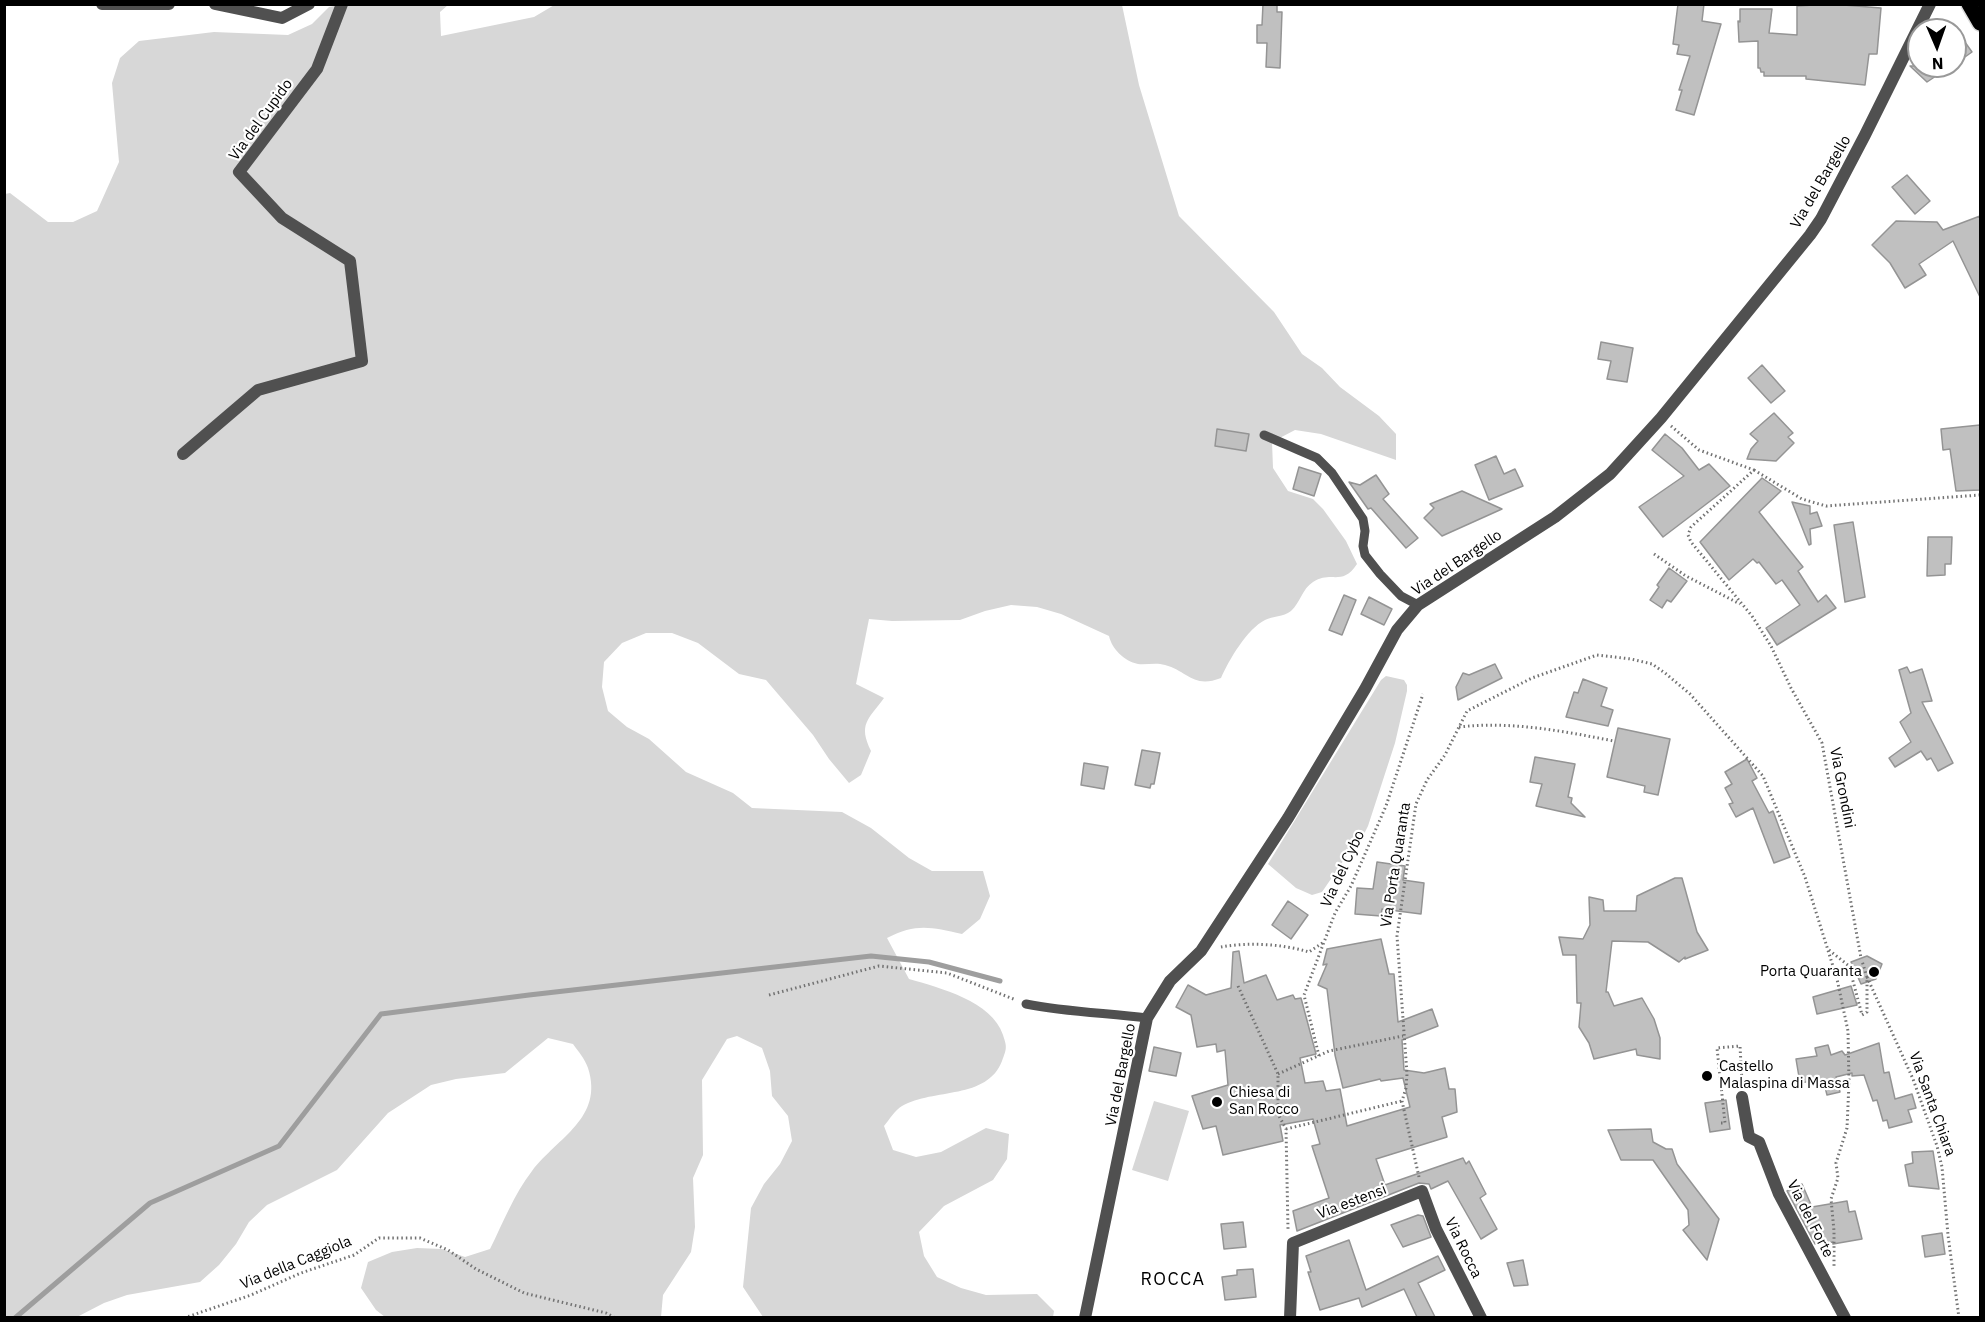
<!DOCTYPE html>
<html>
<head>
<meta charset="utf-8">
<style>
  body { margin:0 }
  #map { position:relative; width:1985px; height:1322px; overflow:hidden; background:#fff; font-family:"IBM Plex Sans",sans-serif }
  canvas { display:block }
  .frame { position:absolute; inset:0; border:6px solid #000; pointer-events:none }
  .north { position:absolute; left:1907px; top:18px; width:60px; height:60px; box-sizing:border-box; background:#fff; border:2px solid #999; border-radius:50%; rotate:178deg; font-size:16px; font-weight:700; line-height:24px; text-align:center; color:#000 }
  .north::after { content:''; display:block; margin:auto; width:21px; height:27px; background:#000; clip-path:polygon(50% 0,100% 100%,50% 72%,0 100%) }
</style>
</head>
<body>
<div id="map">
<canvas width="1985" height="1322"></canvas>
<div class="frame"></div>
<div class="north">N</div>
</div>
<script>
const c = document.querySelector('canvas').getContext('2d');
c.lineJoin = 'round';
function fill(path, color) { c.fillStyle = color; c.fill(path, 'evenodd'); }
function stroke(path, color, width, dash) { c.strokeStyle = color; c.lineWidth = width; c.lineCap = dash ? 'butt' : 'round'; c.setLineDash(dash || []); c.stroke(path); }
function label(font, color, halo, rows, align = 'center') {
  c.font = font + ' "IBM Plex Sans",sans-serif'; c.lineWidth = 4.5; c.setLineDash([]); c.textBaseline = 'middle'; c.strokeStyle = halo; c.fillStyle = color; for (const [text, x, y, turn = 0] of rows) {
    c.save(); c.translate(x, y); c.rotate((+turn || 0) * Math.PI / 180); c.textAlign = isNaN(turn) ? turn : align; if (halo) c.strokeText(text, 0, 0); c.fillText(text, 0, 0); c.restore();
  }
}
fill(new Path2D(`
  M556,4L1122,5L1139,85L1179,216L1274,312L1302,354L1322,368L1340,387L1379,416L1396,434V460L1321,434L1295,430L1272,442L1273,468L1288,491L1313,499L1323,509L1346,541L1357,564C1342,587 1332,570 1313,582C1302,589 1300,603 1291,611C1283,617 1273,616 1265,620C1247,629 1229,660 1221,678C1193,689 1188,671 1165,665C1156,662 1147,665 1138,664C1124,661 1112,649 1109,636L1061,614L1037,607L1011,605L985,611L960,620L892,621L869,619L856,684L884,698C868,720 858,724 871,751L861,775L849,783L829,759L813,735L766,680L739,674L698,643L672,633H646L622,643L604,662L602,687L608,711L627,727L649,739L686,772L733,793L752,808L842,812L871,828L909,858L932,871H983L990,896L980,919L962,934C931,927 916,923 887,938L909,979C940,988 992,1001 1003,1035C1007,1047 1007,1048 1002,1061C987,1100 934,1088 902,1106C895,1110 889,1120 884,1126L893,1150L916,1157L941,1152L986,1128L1009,1134L1007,1159L993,1180L944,1206L919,1232L924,1256L937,1277L961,1288L986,1295L1037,1294L1054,1311L1053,1317H763L743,1287L751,1208L764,1184L780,1164L792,1141L788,1116L772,1096L770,1071L762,1048L737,1036L727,1039L702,1080L703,1155L693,1178L695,1227L691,1252L663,1295L661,1317H385L376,1310L361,1288L368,1262L392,1252L417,1248L442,1249L465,1257L490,1249C503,1223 514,1194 532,1171C558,1137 604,1118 588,1068C585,1059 578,1051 573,1044L548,1038L505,1073L456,1079L431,1085L388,1113L337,1170L267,1205L249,1222L236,1244L219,1265L200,1282L127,1295L104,1303L77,1317L5,1318V194L10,193L48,222H73L97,211L119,162L112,83L120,58L139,41L214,32L288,35L312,24L329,7L339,5H448L440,12L441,36L534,17Z
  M1386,676L1404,680L1407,685V691L1395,743L1368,826L1358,846L1350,851L1322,892L1312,895L1296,888L1268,864L1381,680Z
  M1154,1101L1189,1111L1168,1181L1132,1170Z`), '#d7d7d7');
stroke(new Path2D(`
  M15,1318L150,1203L279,1146L381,1014L529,995L871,956L929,962L1000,981`), '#9e9e9e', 5);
const building = new Path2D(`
  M1263,4H1277V12H1282L1280,68L1266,67L1267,43H1257V25H1262Z
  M1678,4H1704L1702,21L1721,24L1694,115L1676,110L1682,90H1679L1690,56L1677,54L1679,45L1673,44Z
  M1831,4L1881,8L1877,54H1869L1865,85L1806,79V76H1764V72H1761L1760,68H1758V41L1739,42L1738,21L1740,22V9H1772L1769,33L1797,35V6Z
  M1955,28L1972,52L1955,64Z
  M1910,66H1951L1927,82Z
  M1907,175L1930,201L1915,214L1892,187Z
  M1980,216V297L1953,241L1919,264L1926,275L1905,288L1890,263L1872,245L1896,221L1937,222L1943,230Z
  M1601,342L1633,348L1627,382L1607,379L1611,361L1598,359Z
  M1762,365L1785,391L1771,403L1748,378Z
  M1774,413L1793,433L1788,437L1794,443L1776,461L1747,459L1751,449L1758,441L1750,434Z
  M1980,425V490L1956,491L1950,449L1943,450L1941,429Z
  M1217,429L1249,434L1246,451L1215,446Z
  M1665,434L1682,448L1699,470L1709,464L1730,486L1663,537L1639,507L1684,476L1652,450Z
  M1496,456L1504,474L1515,469L1523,486L1489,500L1475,465Z
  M1299,467L1321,474L1314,496L1293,489Z
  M1376,475L1389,494L1383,499L1418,538L1406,548L1371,508L1368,509L1349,482L1360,485Z
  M1762,478L1781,491L1759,512L1803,567L1798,571L1818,602L1826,595L1836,608L1777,645L1766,628L1800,605L1782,580L1776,584L1759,562L1757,563L1753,559L1729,580L1700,542Z
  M1462,491L1502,509L1442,536L1424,518L1434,508L1430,504Z
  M1792,502L1810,506V514L1817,512L1822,526L1810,529L1811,544L1809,545Z
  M1853,522L1865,597L1845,602L1834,525Z
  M1928,537H1952L1951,564H1945V575L1927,576Z
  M1669,568L1687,581L1671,602L1667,600L1662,608L1650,600L1659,587L1657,585Z
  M1344,595L1356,600L1342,635L1329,630Z
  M1369,597L1392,609L1384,625L1361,614Z
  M1495,664L1502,678L1458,700L1456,687L1463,673L1469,675Z
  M1907,667L1910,673L1922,669L1932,701L1922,702L1953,763L1938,771L1931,758L1927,760L1921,751L1895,767L1889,758L1911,742L1900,722L1911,713L1899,670Z
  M1583,679L1607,688L1601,706L1613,710L1608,726L1566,717L1574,692L1578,693Z
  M1618,728L1670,739L1658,795L1644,792L1645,786L1607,777Z
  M1142,750L1160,753L1154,784H1151L1150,788L1135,785Z
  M1535,757L1575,764L1568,797L1572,798L1571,803L1585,817L1536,806L1542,784L1530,782Z
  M1747,759L1757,778L1752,781L1769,813L1773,811L1790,857L1774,863L1753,808L1736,817L1729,804L1733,803L1725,788L1732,784L1725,772Z
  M1084,763L1108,767L1104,789L1081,785Z
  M1377,862L1405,866L1403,880L1424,883L1421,914L1382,909L1381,916L1355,914L1357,888L1373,889Z
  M1675,878H1682L1697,932L1708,950L1685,959V957L1679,962L1648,942L1612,941L1606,992H1608L1614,1006L1642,998L1654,1019L1660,1038V1059L1637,1055L1636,1049L1594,1059L1589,1043L1579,1027L1581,1003H1577L1576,955H1563L1559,937L1583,939L1590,925L1589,897L1603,900L1604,911H1636L1637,896Z
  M1288,901L1308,915L1291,939L1272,925Z
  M1381,939L1389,974H1394L1398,1022L1432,1009L1438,1026L1402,1040L1404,1070L1424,1073L1445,1068L1449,1089H1455L1457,1112L1442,1117L1447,1137L1376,1159L1385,1185L1463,1158L1466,1164L1469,1161L1486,1194L1480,1198L1497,1229L1481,1239L1448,1181L1431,1189L1429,1184L1419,1183L1297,1231L1293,1211L1329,1198L1312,1146L1320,1144L1313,1119L1280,1125L1283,1141L1223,1155L1216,1126L1203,1129L1192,1096L1228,1085L1225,1050L1217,1052L1216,1044L1197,1047L1191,1015L1176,1007L1188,985L1206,995L1231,988L1233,952L1239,951L1244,983L1266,975L1277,1000L1293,995L1295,999L1301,998L1316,1054L1300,1058L1305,1083L1323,1081L1326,1091L1340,1089L1347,1126L1410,1107L1403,1078L1381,1081L1380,1079L1343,1088L1335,1055L1327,989L1318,985L1327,964L1323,965L1327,949Z
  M1867,956L1882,964L1876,979L1861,984L1851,962Z
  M1851,986L1857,1005L1817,1014L1813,997Z
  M1879,1043L1884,1073L1889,1072L1895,1099L1912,1094L1916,1108L1908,1110L1912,1122L1889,1128L1887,1120L1883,1121L1877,1100L1873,1101L1864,1075L1852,1076V1073L1836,1077L1840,1092L1827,1095L1823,1079L1800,1083L1796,1059L1817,1056L1815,1048L1828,1045L1831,1055L1842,1051L1845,1055Z
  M1154,1047L1181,1053L1176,1076L1149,1071Z
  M1726,1100L1730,1129L1710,1132L1705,1103Z
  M1651,1129L1653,1142L1666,1149H1672L1677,1164L1719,1219L1707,1260L1683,1230L1689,1225L1688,1210L1653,1160H1621L1608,1130Z
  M1933,1151L1939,1189L1909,1186L1905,1165L1913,1163L1912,1152Z
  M1802,1184L1812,1207L1847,1201L1849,1212L1855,1211L1862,1239L1833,1244V1242L1815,1244L1787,1191Z
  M1418,1215L1423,1216L1431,1237L1403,1247L1391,1225Z
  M1243,1222L1246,1247L1224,1249L1221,1224Z
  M1942,1233L1945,1254L1925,1257L1922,1236Z
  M1349,1240L1366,1290L1438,1256L1445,1270L1418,1283L1435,1317H1417L1404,1289L1362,1307L1359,1298L1320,1310L1308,1272H1311L1306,1256Z
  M1523,1260L1528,1285L1514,1286L1507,1263Z
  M1253,1269L1256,1297L1225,1300L1222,1277L1237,1275V1270Z`);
fill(building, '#c0c0c0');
stroke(building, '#949494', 1.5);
const primary = new Path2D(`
  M1969,4L1980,23`);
stroke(primary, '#dbdbdb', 18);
stroke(new Path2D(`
  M1671,426L1699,450L1754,470L1691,527L1688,535L1691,542L1752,616L1771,646L1791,688L1822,743L1861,958
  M1754,470L1802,499L1826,506L1980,495
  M1654,554L1686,576L1740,604
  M1459,727C1512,721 1562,731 1614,741
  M1221,947C1248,942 1283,944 1309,952L1324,942
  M1829,950L1849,966L1862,1015L1867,1012V977L1862,961
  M1867,977L1913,1079L1937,1146L1942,1167L1948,1235L1959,1318
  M1238,986L1278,1074V1114L1286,1129L1288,1229
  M769,995L879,966L947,973L1016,1000
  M1319,1056L1304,995L1335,913L1351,886L1386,806L1423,694
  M1278,1074L1329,1051L1403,1036
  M1721,1123H1725L1717,1048L1740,1046L1742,1083
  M1286,1129L1402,1101
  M1419,1177L1402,1101L1406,1088L1407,1074L1397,936L1416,804L1427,780L1445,755L1467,711L1532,678L1597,655L1631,659L1652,664L1665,673L1690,694L1763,776L1805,877L1837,979L1848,1031L1849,1083L1847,1128L1836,1163L1838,1178L1831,1199L1834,1231V1266
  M184,1318L251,1295L301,1273L354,1255L379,1238H420L448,1250L476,1269L524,1293L606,1313L615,1318`), '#727272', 3, [1.5, 3]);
stroke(new Path2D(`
  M1264,435L1317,458L1332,473L1363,519L1365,531L1363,546L1365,555L1380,574L1401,596L1418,605
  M1026,1004C1066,1012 1107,1013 1147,1018`), '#505050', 9);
stroke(new Path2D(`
  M102,4H169
  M215,4L282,18L309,4
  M183,454L258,390L362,361L350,261L282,218L239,172L317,69L342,4
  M1742,1097L1749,1137L1759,1142L1779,1194L1845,1318
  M1085,1318L1147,1018L1170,981L1201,951L1288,818L1365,689L1397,630L1418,605L1555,517L1610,474L1661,418L1810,235L1821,219L1865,135L1930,4
  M1290,1318L1293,1243L1422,1191L1436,1229L1481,1318`), '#505050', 12);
stroke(primary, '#000', 15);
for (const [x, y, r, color] of [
  [1874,972,6,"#000"],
  [1707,1076,6,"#000"],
  [1217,1102,6,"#000"]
]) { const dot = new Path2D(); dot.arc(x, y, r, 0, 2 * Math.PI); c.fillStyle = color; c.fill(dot); stroke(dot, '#fff', 2); }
label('15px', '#000', '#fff', [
  ["Via del Cupido",261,120,-54],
  ["Via del Bargello",1821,182,-60],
  ["Via del Bargello",1457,563,-34],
  ["Via Grondini",1842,788,79],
  ["Via Porta Quaranta",1396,865,-81],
  ["Via del Cybo",1343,869,-65],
  ["Via del Bargello",1121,1075,-79],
  ["Via Santa Chiara",1932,1104,70],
  ["Via estensi",1352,1202,-21],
  ["Via del Forte",1810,1219,63],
  ["Via Rocca",1463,1248,64],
  ["Via della Caggiola",296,1263,-22]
]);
label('15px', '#000', '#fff', [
  ["Porta Quaranta",1862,972,"right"],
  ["Castello",1719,1067],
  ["Malaspina di Massa",1719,1084],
  ["Chiesa di",1229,1093],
  ["San Rocco",1229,1110]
], 'left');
c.letterSpacing = '1.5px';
label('18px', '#000', '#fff', [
  ["ROCCA",1173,1280]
]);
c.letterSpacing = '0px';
</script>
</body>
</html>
